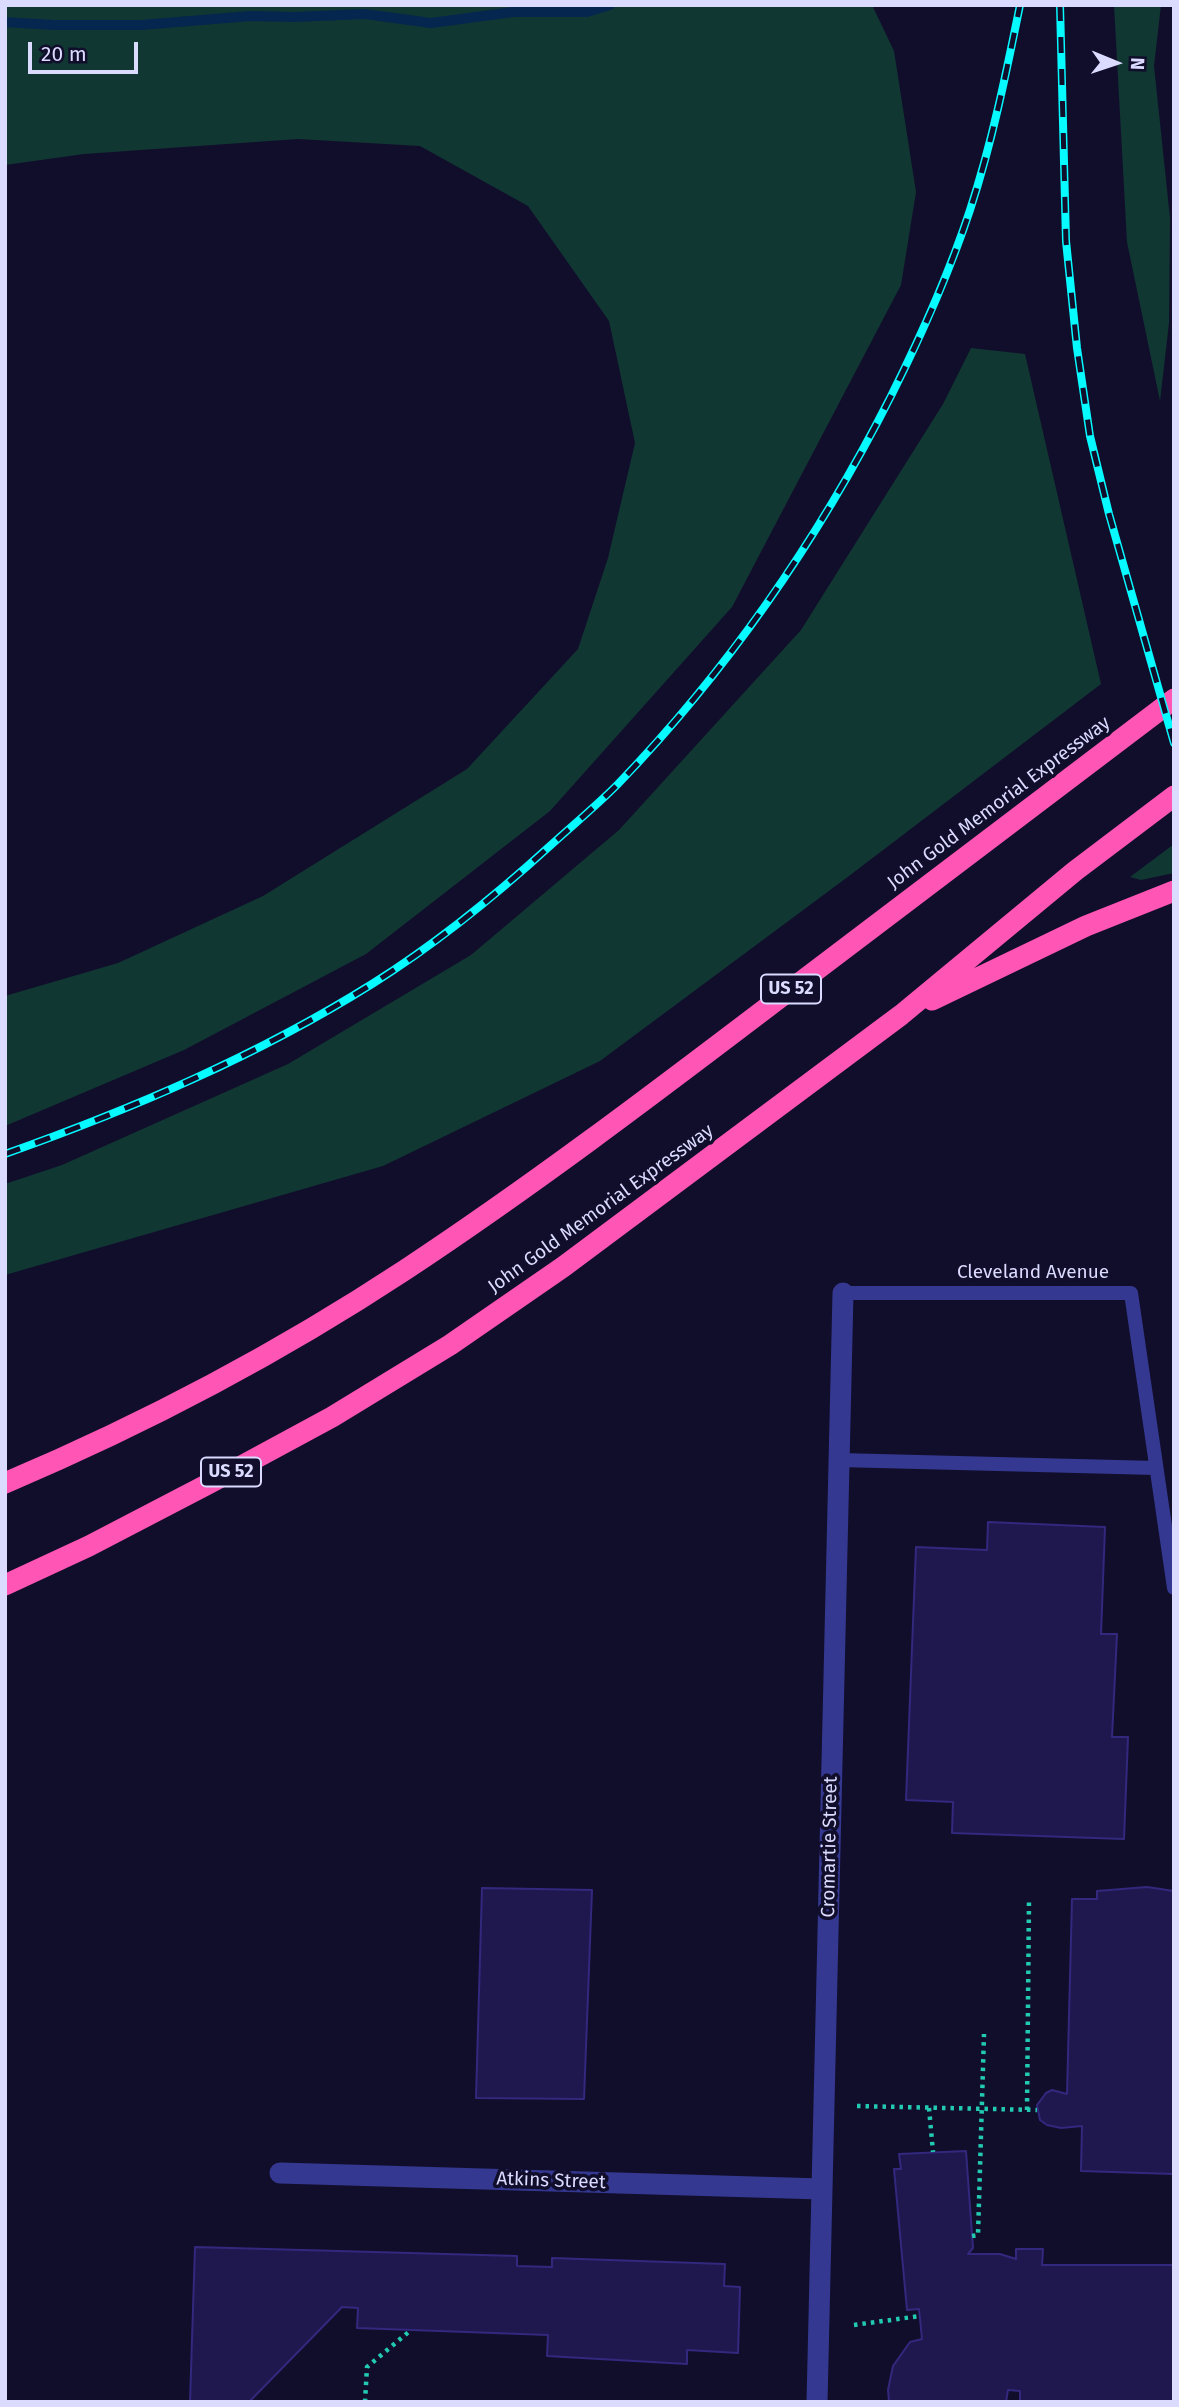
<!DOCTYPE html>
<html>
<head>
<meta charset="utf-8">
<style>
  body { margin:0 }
  #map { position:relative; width:1179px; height:2407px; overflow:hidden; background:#110e2c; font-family:"Fira Sans",sans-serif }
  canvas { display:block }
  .frame { position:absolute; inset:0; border:7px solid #dbdaff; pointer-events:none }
  .north { position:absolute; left:1081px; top:28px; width:70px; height:70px; -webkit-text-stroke:5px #110e2c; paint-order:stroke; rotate:92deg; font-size:19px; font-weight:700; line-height:28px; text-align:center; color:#dbdaff }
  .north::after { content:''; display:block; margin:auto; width:24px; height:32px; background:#dbdaff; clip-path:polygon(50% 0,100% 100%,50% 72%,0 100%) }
  .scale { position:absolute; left:28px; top:42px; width:110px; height:32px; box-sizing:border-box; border:4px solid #dbdaff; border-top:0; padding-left:9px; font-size:21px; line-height:24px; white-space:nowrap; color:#dbdaff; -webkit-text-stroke:5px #110e2c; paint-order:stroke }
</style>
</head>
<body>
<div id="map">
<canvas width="1179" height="2407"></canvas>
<div class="frame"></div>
<div class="north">N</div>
<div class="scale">20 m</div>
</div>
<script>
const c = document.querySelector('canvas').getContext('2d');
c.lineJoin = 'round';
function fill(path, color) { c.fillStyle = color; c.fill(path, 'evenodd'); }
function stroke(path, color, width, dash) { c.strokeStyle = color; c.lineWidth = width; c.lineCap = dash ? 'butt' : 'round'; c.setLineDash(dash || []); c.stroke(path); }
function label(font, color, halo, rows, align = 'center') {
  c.font = font + ' "Fira Sans",sans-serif'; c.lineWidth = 7; c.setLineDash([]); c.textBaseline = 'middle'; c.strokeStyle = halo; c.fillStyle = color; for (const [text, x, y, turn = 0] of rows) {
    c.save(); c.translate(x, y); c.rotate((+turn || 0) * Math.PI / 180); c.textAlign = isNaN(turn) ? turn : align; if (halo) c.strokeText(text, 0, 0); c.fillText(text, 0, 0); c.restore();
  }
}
fill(new Path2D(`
  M5,5H872L894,51L916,192L901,285L732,607L550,811L366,954L184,1050L5,1126V996L118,963L263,896L467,769L578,649L608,558L635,443L609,321L528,206L420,146L298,139L84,154L5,165Z
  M1114,5H1161L1154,66L1170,218L1169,323L1160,401L1127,242Z
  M971,348L1025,354L1101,684L849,876L600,1061L383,1166L5,1275V1184L62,1165L288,1064L471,955L619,830L801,630L943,404Z
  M1174,844V873L1141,880L1130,877Z`), '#113733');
stroke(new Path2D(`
  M5,22L54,25H141L251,16L294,17L365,14L431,23L513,12H587L610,5`), '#05264f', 10);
const building = new Path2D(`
  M988,1522L1105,1527L1101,1634H1117L1112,1737H1128L1124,1839L952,1833L953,1802L906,1800L916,1547L987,1550Z
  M1147,1887L1174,1891V2174L1081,2171L1082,2126L1061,2128L1047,2125L1040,2120L1037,2105L1046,2093L1052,2090L1067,2094L1072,1899H1097V1891Z
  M482,1888L592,1890L584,2099L476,2098Z
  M966,2151L973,2248L968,2254H1000L1016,2259V2249H1043L1042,2265H1174V2402H1020V2391L1008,2390L1006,2402H889L888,2390L893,2366L910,2342L922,2339L919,2309L907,2310L894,2169H901L899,2154Z
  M195,2247L517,2256V2266L552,2267V2258L725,2264L724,2286L740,2287L738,2353L687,2350V2364L547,2356L548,2335L357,2328L358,2308L342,2307L249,2402H190Z`);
fill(building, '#1f184f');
stroke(building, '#32287e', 2);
stroke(new Path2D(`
  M857,2106L1037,2110
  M929,2108L933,2152
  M1027,2110L1029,1899
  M972,2236L978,2235L984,2034
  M854,2325L920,2316
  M365,2402L367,2367L411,2330`), '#23cab2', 4.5, [3.5, 5]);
stroke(new Path2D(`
  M843,1293H1131L1174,1588
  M839,1460L1156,1468`), '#353890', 14);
stroke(new Path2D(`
  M280,2173L822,2189
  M817,2402L843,1293`), '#353890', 21);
stroke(new Path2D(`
  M932,1000L1086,926L1174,891
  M5,1483C144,1424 279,1353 405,1270C532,1186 652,1095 773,1003C906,902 1040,801 1174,699
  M5,1585L89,1546L210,1483L332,1417L450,1345L563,1267L901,1015L1075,871L1174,796`), '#ff55b4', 21);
const rail = new Path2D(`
  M1060,5L1066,241L1077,348L1090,436L1109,514L1174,743
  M5,1154C132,1109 257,1056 372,984C436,944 495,896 551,845C573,825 596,806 617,785C727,671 819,538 891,396C921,336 949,274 970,210C992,143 1006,74 1020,5`);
stroke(rail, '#06faff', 8);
stroke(rail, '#110e2c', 5, [16]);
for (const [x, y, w] of [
  [791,989,60],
  [231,1472,60]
]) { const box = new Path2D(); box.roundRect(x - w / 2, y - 14.5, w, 29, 5); c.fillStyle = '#110e2c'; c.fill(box); stroke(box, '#dbdaff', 2); }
label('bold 18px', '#dbdaff', null, [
  ["US 52",791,989],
  ["US 52",231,1472]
]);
label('19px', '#dbdaff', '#110e2c', [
  ["John Gold Memorial Expressway",999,803,-37],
  ["John Gold Memorial Expressway",601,1209,-36],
  ["Cleveland Avenue",1033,1273],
  ["Cromartie Street",830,1847,-89],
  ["Atkins Street",551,2181,2]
]);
</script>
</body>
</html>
